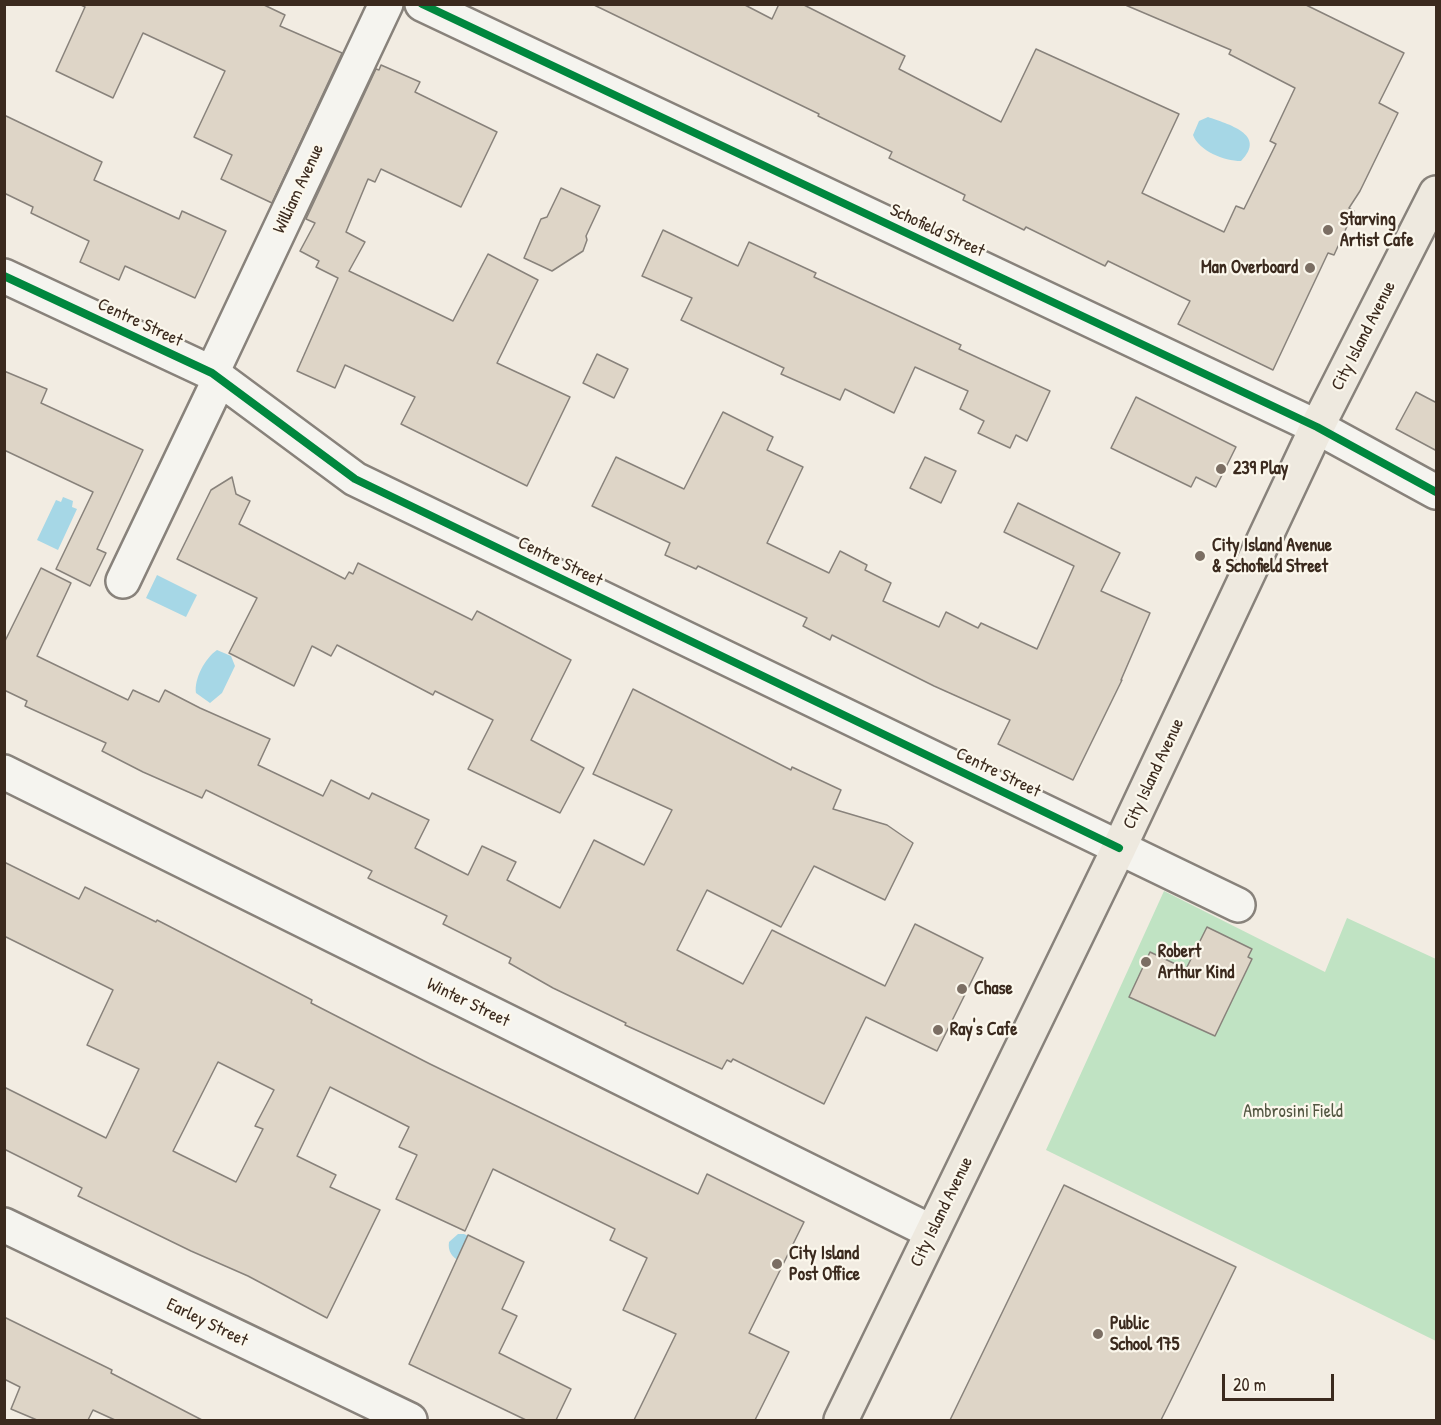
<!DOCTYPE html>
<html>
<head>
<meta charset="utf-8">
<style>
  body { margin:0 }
  #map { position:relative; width:1441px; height:1425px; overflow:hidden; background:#f2ece2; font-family:"Patrick Hand",sans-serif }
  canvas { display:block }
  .frame { position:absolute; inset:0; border:6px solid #3b2a1e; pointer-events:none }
  .scale { position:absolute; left:1222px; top:1374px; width:112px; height:27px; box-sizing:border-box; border:3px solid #3b2a1e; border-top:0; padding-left:8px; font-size:18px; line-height:21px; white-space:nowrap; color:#3b2a1e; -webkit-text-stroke:4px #fbf7ec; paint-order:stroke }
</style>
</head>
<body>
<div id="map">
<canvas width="1441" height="1425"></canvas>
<div class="frame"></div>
<div class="scale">20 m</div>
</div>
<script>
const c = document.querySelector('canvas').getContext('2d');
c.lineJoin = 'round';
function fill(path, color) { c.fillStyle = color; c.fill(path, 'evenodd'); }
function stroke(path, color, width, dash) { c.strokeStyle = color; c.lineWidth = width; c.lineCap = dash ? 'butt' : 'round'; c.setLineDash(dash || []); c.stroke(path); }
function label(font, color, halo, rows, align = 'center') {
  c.font = font + ' "Patrick Hand",sans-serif'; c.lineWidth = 4.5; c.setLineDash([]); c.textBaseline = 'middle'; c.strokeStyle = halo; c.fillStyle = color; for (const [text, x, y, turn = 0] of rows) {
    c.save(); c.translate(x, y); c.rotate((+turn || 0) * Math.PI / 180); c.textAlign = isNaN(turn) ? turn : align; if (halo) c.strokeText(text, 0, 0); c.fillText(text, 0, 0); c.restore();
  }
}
fill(new Path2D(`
  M1164,891L1325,972L1347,918L1436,959V1341L1046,1150Z`), '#c0e3c3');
fill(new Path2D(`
  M1208,117C1227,124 1268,134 1241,161C1224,161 1199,151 1193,135L1199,121Z
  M63,497L73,501L72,507L77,509L58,550L37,540L56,500L61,502Z
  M157,575L197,595L186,617L146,598Z
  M217,650L231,656L235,666L222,693L210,703L196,693C194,679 205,658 217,650Z
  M458,1234H464L495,1248L484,1271C469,1265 446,1261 449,1242Z`), '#a6d7e6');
const building = new Path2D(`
  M79,4H262L285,15L280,26L342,53L272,203L221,179L232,155L194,137L225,71L143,33L113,98L56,71L85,7Z
  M592,4H743L772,19L779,4H802L905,56L899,69L1001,122L1036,49L1179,114L1142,193L1224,232L1236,206L1244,209L1276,144L1270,141L1295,88L1229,54L1231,50L1123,4H1304L1404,53L1379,103L1398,113L1360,191L1349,208L1354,211L1334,255L1328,253L1273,370L1178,324L1190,301L1108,261L1105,266L1026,227L1024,230L963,200L965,195L889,158L892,152L818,116L819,114Z
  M381,65L420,82L415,92L497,132L461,207L381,169L375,182L368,179L346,232L365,242L349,271L453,321L488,254L538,280L497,363L570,397L527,486L401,424L415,397L345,365L335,388L297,371L338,278L316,267L319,261L300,251L315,223L306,219L376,69L379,70Z
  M4,115L102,162L94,180L179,219L182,211L226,231L195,298L125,266L119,280L80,262L89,241L31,213L33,207L4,193Z
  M561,188L600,206L586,236L587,240L583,251L552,271L524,258L541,219L547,217Z
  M663,230L738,266L749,242L816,273L814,277L961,345L959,349L1050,391L1027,441L1016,435L1010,448L978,433L984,421L960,409L968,391L915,367L894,413L845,389L840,400L781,374L784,368L681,320L692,298L642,276Z
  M597,354L628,369L614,398L583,383Z
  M4,371L47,389L41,403L143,450L97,549L106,553L90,586L56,569L93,492L4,450Z
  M1416,392L1437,403V451L1396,429Z
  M1136,397L1236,447L1216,487L1196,477L1191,487L1111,448Z
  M723,412L773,437L767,450L803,467L767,543L829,573L840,551L867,565L865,570L891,583L883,601L939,627L946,612L978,628L981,623L1037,649L1074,566L1004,532L1018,503L1120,553L1101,591L1150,613L1121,680H1122L1073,780L998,744L1010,720L934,686L832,635L830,640L803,626L807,618L698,566L696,569L665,555L670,543L592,506L616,457L684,489Z
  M925,457L956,471L941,503L910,488Z
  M232,477L236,494L250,501L239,524L345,579L349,572L353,574L358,563L472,620L477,611L571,660L531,740L584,768L560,813L468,769L493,720L435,691L433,695L337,645L331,656L312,646L294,686L229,653L257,598L177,559L211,490Z
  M41,568L71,583L37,656L128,700L133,690L159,702L165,690L200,708L270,739L258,765L323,796L331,780L369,799L372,793L429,820L415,848L468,875L482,846L516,862L507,880L560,908L594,840L644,865L672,810L593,774L633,689L791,770L792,767L841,790L833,809L887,825L913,843L885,900L814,866L781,927L707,890L677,950L743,984L772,930L885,986L915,924L983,958L937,1051L866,1017L824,1104L733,1059L731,1062L727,1060L722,1069L625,1025L626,1023L553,988L509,963L511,958L443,924L447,916L368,878L372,871L206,790L202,798L143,772L102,751L106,743L25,706L27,701L4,690V643Z
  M4,862L79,899L85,887L156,922L157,920L312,1000L311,1003L430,1064L698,1194L707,1174L804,1222L749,1333L789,1352L755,1420H634L676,1334L623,1310L647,1258L610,1240L615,1229L493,1169L465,1231L396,1199L417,1155L399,1147L409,1127L330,1087L297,1156L336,1175L330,1187L380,1210L327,1318L248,1276L191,1251L78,1196L82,1188L4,1149V1087L106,1138L139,1069L87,1045L113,990L4,936ZM218,1062L274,1090L255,1126L263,1129L236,1182L173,1151Z
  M1207,927L1252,949L1248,957L1252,959L1215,1036L1129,997L1150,952L1186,969Z
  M1064,1185L1236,1267L1171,1400L1161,1420H950Z
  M468,1235L524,1262L502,1309L517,1316L499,1353L571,1389L556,1420H526L409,1364Z
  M4,1317L112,1370L111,1373L202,1420H115L93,1410L88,1420H37L11,1409L20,1387L4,1379Z`);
fill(building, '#ded5c7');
stroke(building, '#88827b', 1.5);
const minor = new Path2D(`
  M422,4L1317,427L1436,492
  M4,276L212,373L355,479L1238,905
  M212,373L386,4
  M123,581L220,378
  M4,772L932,1232
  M4,1225L410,1420`);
const major = new Path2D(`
  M841,1420L1119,848L1317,427L1436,193`);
stroke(minor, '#88827b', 38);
stroke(major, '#88827b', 38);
stroke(minor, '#f5f4ef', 33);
stroke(major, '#eee9df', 33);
stroke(new Path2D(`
  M422,4L1317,427L1436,492
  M4,276L212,373L355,479L1119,848`), '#00873e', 8);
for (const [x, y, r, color] of [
  [1328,230,6,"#7b6e63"],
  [1310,268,6,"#7b6e63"],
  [1221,469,6,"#7b6e63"],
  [1200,556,6,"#7b6e63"],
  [1146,962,6,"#7b6e63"],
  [962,989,6,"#7b6e63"],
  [938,1030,6,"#7b6e63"],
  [777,1264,6,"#7b6e63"],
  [1098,1334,6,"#7b6e63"]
]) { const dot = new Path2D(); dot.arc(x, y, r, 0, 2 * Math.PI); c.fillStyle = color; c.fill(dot); stroke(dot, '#fbf7ec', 2); }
label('18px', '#3b2a1e', '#fbf7ec', [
  ["William Avenue",299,189,-65],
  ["Schofield Street",937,231,25],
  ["Centre Street",140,323,25],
  ["City Island Avenue",1364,336,-63],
  ["Centre Street",560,562,26],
  ["Centre Street",998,773,26],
  ["City Island Avenue",1154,774,-65],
  ["Winter Street",468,1003,26],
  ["City Island Avenue",942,1212,-64],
  ["Earley Street",207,1323,26]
]);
label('bold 18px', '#3b2a1e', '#fbf7ec', [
  ["Starving",1340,220],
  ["Artist Cafe",1340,241],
  ["Man Overboard",1298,268,"right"],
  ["239 Play",1233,469],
  ["City Island Avenue",1212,546],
  ["& Schofield Street",1212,567],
  ["Robert",1158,952],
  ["Arthur Kind",1158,973],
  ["Chase",974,989],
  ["Ray's Cafe",950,1030],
  ["City Island",789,1254],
  ["Post Office",789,1275],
  ["Public",1110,1324],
  ["School 175",1110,1345]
], 'left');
label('18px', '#525641', '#fbf7ec', [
  ["Ambrosini Field",1293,1112]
]);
</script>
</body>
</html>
